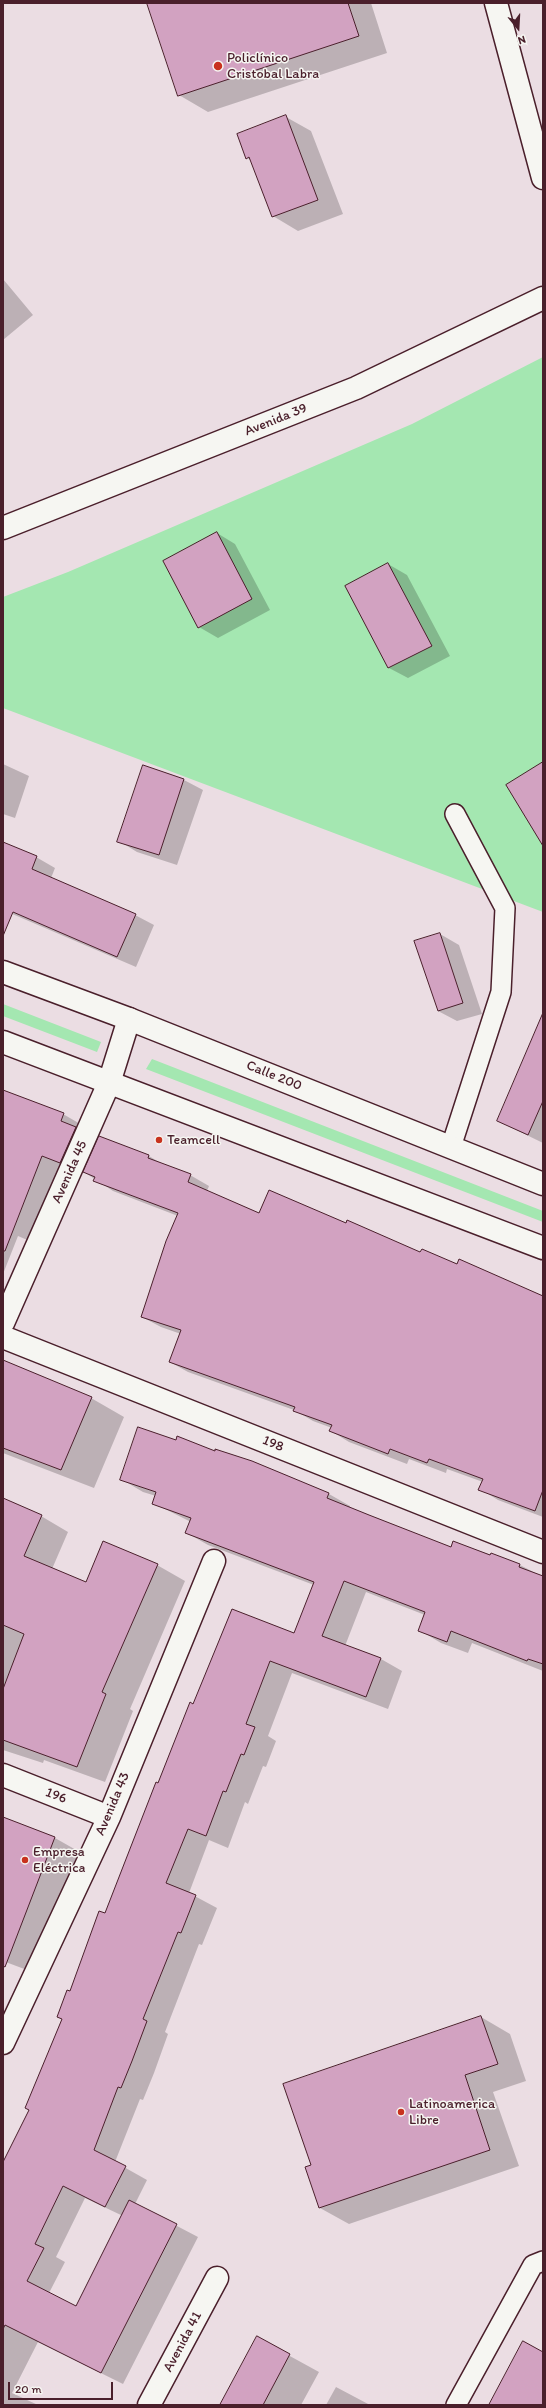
<!DOCTYPE html>
<html>
<head>
<meta charset="utf-8">
<style>
  body { margin:0 }
  #map { position:relative; width:546px; height:2408px; overflow:hidden; background:#ebdde3; font-family:Itim,sans-serif }
  canvas { display:block }
  .frame { position:absolute; inset:0; border:4px solid #4a1f2b; pointer-events:none }
  .north { position:absolute; left:498px; top:8px; width:40px; height:40px; -webkit-text-stroke:3px #f6f6f2; paint-order:stroke; rotate:162deg; font-size:11px; font-weight:700; line-height:16px; text-align:center; color:#4a1f2b }
  .north::after { content:''; display:block; margin:auto; width:14px; height:18px; background:#4a1f2b; clip-path:polygon(50% 0,100% 100%,50% 72%,0 100%) }
  .scale { position:absolute; left:8px; top:2382px; width:105px; height:18px; box-sizing:border-box; border:2px solid #4a1f2b; border-top:0; padding-left:5px; font-size:12px; line-height:14px; white-space:nowrap; color:#4a1f2b; -webkit-text-stroke:3px #f6f6f2; paint-order:stroke }
</style>
</head>
<body>
<div id="map">
<canvas width="546" height="2408"></canvas>
<div class="frame"></div>
<div class="north">N</div>
<div class="scale">20 m</div>
</div>
<script>
const c = document.querySelector('canvas').getContext('2d');
c.lineJoin = 'round';
function fill(path, color) { c.fillStyle = color; c.fill(path, 'evenodd'); }
function stroke(path, color, width, dash) { c.strokeStyle = color; c.lineWidth = width; c.lineCap = dash ? 'butt' : 'round'; c.setLineDash(dash || []); c.stroke(path); }
function label(font, color, halo, rows, align = 'center') {
  c.font = font + ' Itim,sans-serif'; c.lineWidth = 3; c.setLineDash([]); c.textBaseline = 'middle'; c.strokeStyle = halo; c.fillStyle = color; for (const [text, x, y, turn = 0] of rows) {
    c.save(); c.translate(x, y); c.rotate((+turn || 0) * Math.PI / 180); c.textAlign = isNaN(turn) ? turn : align; if (halo) c.strokeText(text, 0, 0); c.fillText(text, 0, 0); c.restore();
  }
}
fill(new Path2D(`
  M543,357V912L3,708V597L68,572L412,424Z
  M3,1004L101,1042L97,1052L3,1016Z
  M152,1059L543,1211V1222L146,1069Z`), '#a4e7b1');
fill(new Path2D(`
  M148,3H371L387,53L208,112L179,95Z
  M286,117L311,131L343,214L298,231L273,216L252,161L247,158Z
  M3,279L33,315L3,340Z
  M217,533L235,544L270,610L218,638L199,627Z
  M388,564L407,575L450,656L408,678L389,668L346,586Z
  M3,764L29,776L15,818L3,814Z
  M144,766L184,780L203,790L177,865L137,852L119,841Z
  M3,857H36L55,868L51,878L135,915L154,925L136,967L3,910Z
  M440,934L459,945L482,1014L457,1021L438,1011Z
  M543,1048V1143L498,1121Z
  M3,1092L63,1114L82,1125L32,1242L18,1236L3,1274Z
  M100,1137L149,1156L167,1167L190,1175L209,1186L207,1191L260,1214L346,1224L421,1253L543,1296V1517L498,1500L480,1489L483,1482L447,1469L446,1473L409,1459L407,1464L349,1442L331,1431L332,1428L313,1421L294,1410L188,1372L170,1362L181,1334L161,1327L142,1317L178,1216L113,1191L84,1172Z
  M3,1377L91,1398L124,1417L94,1488L3,1453Z
  M176,1441L251,1462L329,1494L350,1506V1508L451,1548L454,1542L520,1565L543,1577V1671L472,1643L468,1653L441,1643L419,1630L425,1615L366,1592L345,1646L381,1659L402,1671L388,1709L292,1673L268,1736L276,1741L266,1767L263,1766L248,1804L245,1802L228,1848L209,1840L189,1893L217,1908L202,1945L199,1944L165,2032L168,2034L154,2073L143,2100L140,2099L115,2162L147,2180L135,2204L198,2237L123,2384L38,2342L12,2393L38,2405H3V2164L30,2110L71,1993L194,1705L295,1634L314,1585L208,1545L187,1533L191,1522L153,1503L156,1496L143,1492L121,1479ZM85,2198L123,2216L77,2307L49,2293L65,2262L56,2257Z
  M3,1499L41,1516L68,1532L52,1569L86,1584L104,1542L157,1565L185,1581L130,1709L133,1711L105,1782L44,1760L43,1763L3,1750Z
  M3,1819L55,1838L85,1855L43,1976L3,1961Z
  M481,2017L510,2034L526,2081L493,2092L519,2166L349,2224L320,2208L312,2166Z
  M257,2338L319,2372L301,2405H221Z
  M336,2387L370,2405H326Z`), '#0003');
const building = new Path2D(`
  M147,3H348L359,36L178,96Z
  M286,115L318,200L272,217L249,157L246,159L237,134Z
  M217,532L252,599L198,628L163,561Z
  M388,563L432,646L388,668L345,586Z
  M543,762V846L506,785Z
  M143,765L184,779L159,855L117,842Z
  M3,842L37,856L32,869L136,914L117,957L13,912L3,936Z
  M440,933L463,1003L438,1011L414,941Z
  M543,1013V1101L528,1135L497,1121Z
  M3,1090L64,1113L61,1121L76,1127L60,1163L42,1156L5,1251H3Z
  M99,1136L149,1155L148,1158L191,1174L188,1182L259,1213L269,1190L346,1223L347,1220L420,1252L422,1249L457,1264L459,1259L543,1296V1490L535,1511L478,1490L483,1479L429,1459L427,1463L390,1449L388,1454L329,1431L332,1425L293,1411L295,1407L169,1362L181,1330L141,1317L166,1241L178,1213L93,1181L95,1177L83,1172Z
  M3,1360L92,1397L61,1470L3,1448Z
  M138,1427L176,1440L177,1436L215,1451V1449L252,1461L329,1493L327,1498L369,1515L451,1547L453,1541L490,1555L491,1553L520,1564L519,1567L543,1576V1664L528,1659L527,1661L451,1631L447,1642L418,1631L425,1612L344,1581L322,1636L381,1658L366,1697L270,1661L246,1724L255,1727L244,1755L241,1754L226,1792L223,1791L206,1836L188,1829L166,1883L196,1895L181,1933L178,1932L143,2019L147,2021L132,2061L121,2088L118,2087L94,2150L126,2166L105,2207L63,2186L35,2244L44,2248L27,2281L76,2306L129,2200L177,2224L101,2373L5,2325L3,2329V2162L29,2110L25,2108L62,2019L57,2017L67,1990L70,1991L99,1911L105,1913L156,1782L158,1783L190,1702L193,1704L232,1609L294,1633L314,1582L185,1533L191,1518L152,1504L156,1492L120,1480Z
  M3,1498L42,1515L24,1556L86,1582L103,1541L158,1564L102,1692L106,1694L77,1767L3,1740V1689L24,1634L3,1625Z
  M3,1817L55,1837L5,1967L3,1966Z
  M481,2016L498,2064L465,2075L490,2150L319,2208L305,2167L311,2165L283,2084Z
  M257,2336L290,2354L263,2405H220Z
  M523,2341L543,2352V2405H489Z`);
fill(building, '#d2a2c1');
stroke(building, '#4a1f2b', 1);
const service = new Path2D(`
  M451,1147L501,992L505,908L455,814
  M456,2405L533,2265L543,2261`);
const minor = new Path2D(`
  M496,3L543,178
  M3,1337L543,1552
  M3,1775L109,1817
  M3,2043L109,1817L214,1561
  M149,2405L217,2278`);
const tertiary = new Path2D(`
  M3,528L356,388L543,298
  M3,1323L109,1083L129,1019`);
const secondary = new Path2D(`
  M3,972L129,1019L543,1184
  M3,1042L543,1248`);
stroke(service, '#4a1f2b', 22);
stroke(minor, '#4a1f2b', 25);
stroke(tertiary, '#4a1f2b', 25);
stroke(secondary, '#4a1f2b', 25);
stroke(service, '#f6f6f2', 19);
stroke(minor, '#f6f6f2', 22);
stroke(tertiary, '#f6f6f2', 22);
stroke(secondary, '#f6f6f2', 22);
for (const [x, y, r, color] of [
  [218,66,5,"#c8321e"],
  [159,1140,4,"#c8321e"],
  [25,1860,4,"#c8321e"],
  [401,2112,4,"#c8321e"]
]) { const dot = new Path2D(); dot.arc(x, y, r, 0, 2 * Math.PI); c.fillStyle = color; c.fill(dot); stroke(dot, '#f6f6f2', 1.5); }
label('14px', '#4a1f2b', '#f6f6f2', [
  ["Policlínico",227,58],
  ["Cristobal Labra",227,74],
  ["Teamcell",167,1140],
  ["Empresa",33,1852],
  ["Eléctrica",33,1868],
  ["Latinoamerica",409,2104],
  ["Libre",409,2120]
], 'left');
label('14px', '#4a1f2b', '#f6f6f2', [
  ["Avenida 39",276,420,-22],
  ["Calle 200",274,1076,22],
  ["Avenida 45",70,1172,-66],
  ["198",273,1444,22],
  ["196",56,1796,21],
  ["Avenida 43",113,1804,-67],
  ["Avenida 41",183,2342,-62]
]);
</script>
</body>
</html>
